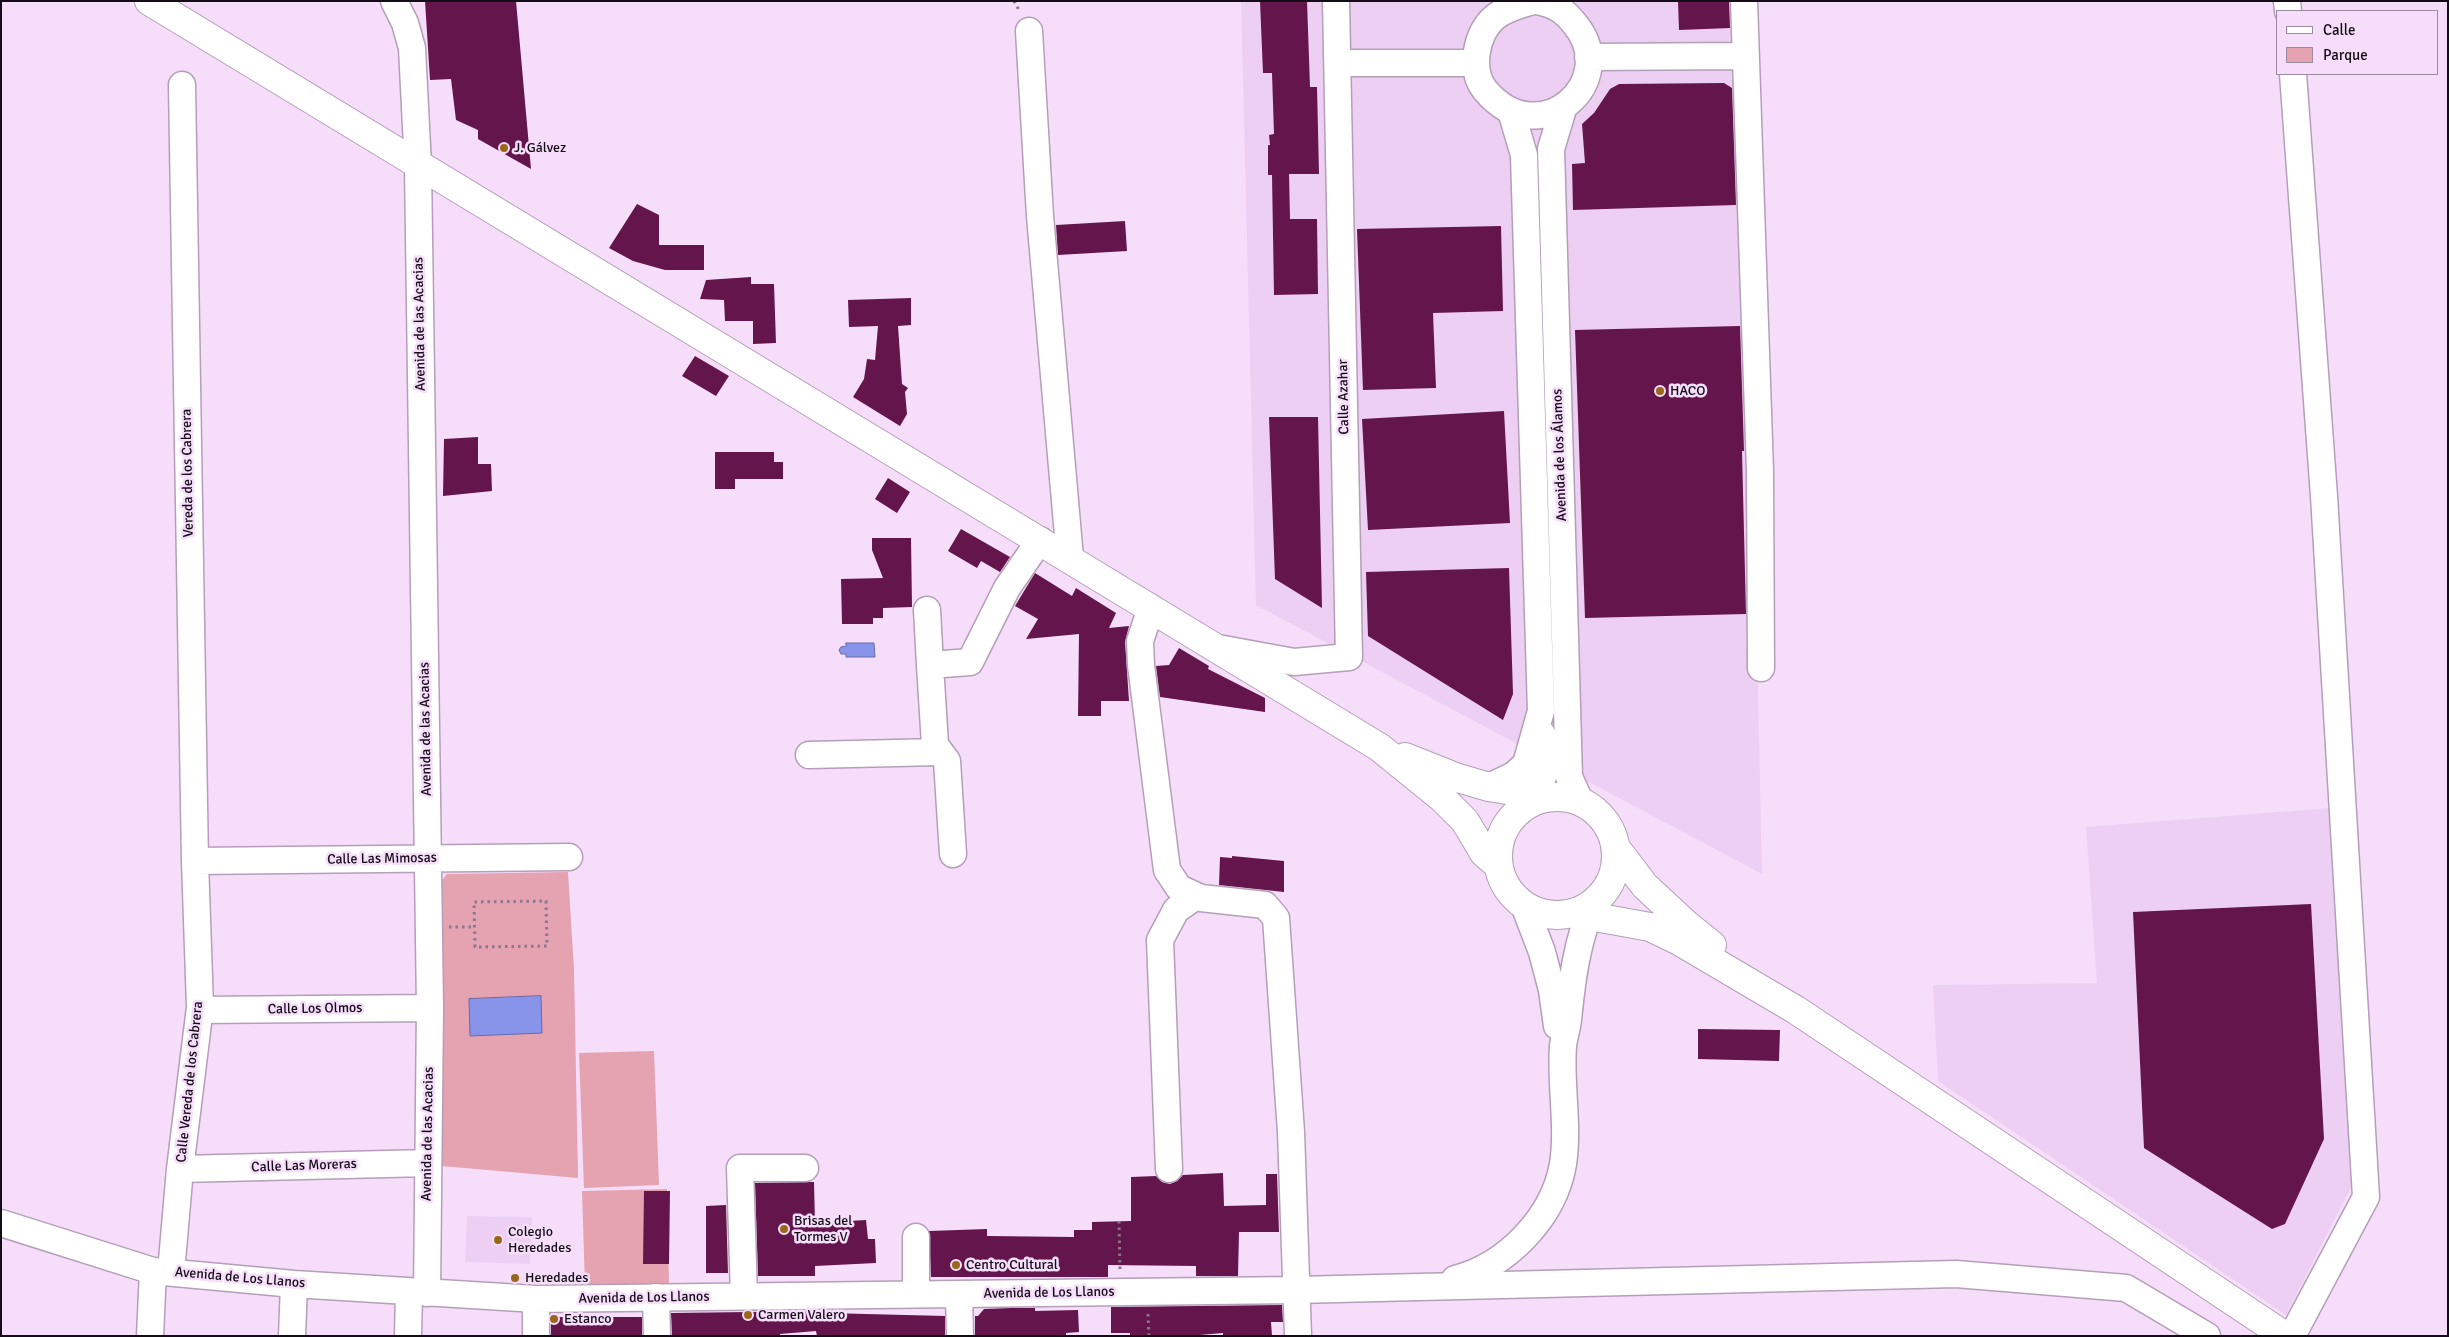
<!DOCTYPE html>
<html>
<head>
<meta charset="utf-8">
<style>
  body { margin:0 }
  #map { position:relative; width:2449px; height:1337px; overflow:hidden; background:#f6defb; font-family:Signika,sans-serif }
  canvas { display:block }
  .frame { position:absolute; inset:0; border:2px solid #140c16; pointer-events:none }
  .legend { position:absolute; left:2276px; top:10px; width:162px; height:65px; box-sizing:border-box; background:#f6defb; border:1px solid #9c8a9f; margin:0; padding:6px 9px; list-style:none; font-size:15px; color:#140c16 }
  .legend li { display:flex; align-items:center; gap:10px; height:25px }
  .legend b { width:25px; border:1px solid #9c8a9f }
</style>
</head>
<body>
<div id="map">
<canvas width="2449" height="1337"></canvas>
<div class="frame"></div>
<ul class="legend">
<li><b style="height:6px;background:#fff"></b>Calle</li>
<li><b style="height:14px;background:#e5a2b1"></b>Parque</li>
</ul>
</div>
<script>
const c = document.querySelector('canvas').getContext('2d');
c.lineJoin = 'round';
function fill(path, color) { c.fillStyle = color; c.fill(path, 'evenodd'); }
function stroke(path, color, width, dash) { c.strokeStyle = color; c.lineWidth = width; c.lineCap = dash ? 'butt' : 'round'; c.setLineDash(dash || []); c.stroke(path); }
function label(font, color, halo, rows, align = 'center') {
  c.font = font + ' Signika,sans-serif'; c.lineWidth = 5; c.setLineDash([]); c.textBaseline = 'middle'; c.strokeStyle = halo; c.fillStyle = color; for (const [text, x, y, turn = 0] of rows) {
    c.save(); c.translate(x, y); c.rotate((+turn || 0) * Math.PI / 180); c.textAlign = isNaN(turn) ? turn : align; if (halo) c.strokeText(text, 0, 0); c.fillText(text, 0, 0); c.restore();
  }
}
fill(new Path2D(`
  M1241,1H1743L1762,874L1256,605Z
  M2330,808L2351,1187L2286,1315L1938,1081L1933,985L2097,983L2086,827Z
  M467,1216L532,1217L530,1264L465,1262Z`), '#eccff2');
fill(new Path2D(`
  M568,872L574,969L578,1178L442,1166L439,884L447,874Z
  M654,1051L659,1185L584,1188L579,1053Z
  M667,1189L669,1284L585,1286L582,1191Z`), '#e5a2b1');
const water = new Path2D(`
  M846,643H874L875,657H846V654H841L839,650L841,647L846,646Z
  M541,996L542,1033L470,1036L469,999Z`);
fill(water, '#8894e9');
stroke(water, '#656baa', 1);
fill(new Path2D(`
  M425,1H516L531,169L478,139V130L456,120L451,79L430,80Z
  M1260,1H1307L1310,87H1317L1319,174H1289L1290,219H1317L1318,294L1274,295L1272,175H1268V145H1270L1269,135L1274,134L1272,73H1263Z
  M1678,1H1729L1730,28L1679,30Z
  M1724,83L1732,88L1736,205L1573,210L1572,164L1585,163L1582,124L1594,113L1610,89L1619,84Z
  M637,204L659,215V245H704V270H665L633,261L609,248Z
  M1125,221L1127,251L1058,255L1056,225Z
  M1501,226L1503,311L1433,313L1436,388L1363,390L1357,229Z
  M751,277V284H774L776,343L753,344V321H725L724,300L700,299L706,280Z
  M911,298V325L898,326L902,384L908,388L905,392L907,414L900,426L853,397L864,379L867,359L875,360L878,326L849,327L848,300Z
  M1740,326L1744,451H1742L1746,614L1585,618L1575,330Z
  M695,356L729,376L716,396L682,376Z
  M1504,411L1510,523L1368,530L1362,419Z
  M1269,417H1318L1322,608L1275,579Z
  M478,437V464H491L492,491L443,496L444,439Z
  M715,452H774V462H783V479H735V489H715Z
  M888,478L910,492L897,513L875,499Z
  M961,529L1010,557L1000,572L981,561L977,568L948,551Z
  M872,538H911L912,607L883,608V618H873V624H842L841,579L883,578L872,550Z
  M1509,568L1513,694L1503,720L1368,636L1366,572Z
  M1035,573L1072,596L1076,588L1116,613L1109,628L1129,626L1125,642L1129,701H1101V716H1078L1079,634L1026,639L1038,619L1015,606Z
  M1179,648L1209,666L1208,669L1265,698V712L1160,697L1156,666L1169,665Z
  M1232,856L1284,861V892L1219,885L1220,857L1232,858Z
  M2311,904L2324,1139L2285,1224L2272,1229L2144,1148L2133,912Z
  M1698,1029L1780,1030L1779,1061L1698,1059Z
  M1223,1173L1224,1206L1266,1205V1174H1277L1279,1232H1239L1238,1276H1196V1266L1108,1265V1277H931L929,1231L987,1229V1236L1074,1237V1230H1092V1222L1131,1221V1177L1156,1176L1162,1182L1170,1184L1177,1181L1183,1175Z
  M814,1182L815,1223L866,1220L868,1239H875L876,1263L815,1266V1276H758L755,1183Z
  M644,1191H670L669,1264H643Z
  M726,1205L728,1273H706V1206Z
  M1282,1305L1283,1322H1271L1272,1336H1223V1333L1188,1336H1130V1333H1111V1307Z
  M1011,1308H1035V1311L1078,1310L1079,1332L1066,1333V1336H975V1316H978L984,1309Z
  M826,1311V1313L945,1316V1336H817L816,1331L780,1334V1336H672L671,1313Z
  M551,1317H642V1336H551Z`), '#63154c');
const minor = new Path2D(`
  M394,1L405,23L412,48L418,166L430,1008L427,1293
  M1533,1C1520,5 1506,8 1495,17C1476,33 1469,70 1485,90C1540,156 1623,80 1574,23C1563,9 1553,4 1536,1
  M1744,1L1760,471L1761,668
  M2287,1L2288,11
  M1029,31L1040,216L1070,558
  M1588,57L1745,56
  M1338,63H1476
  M1563,109L1551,149L1569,777L1580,801
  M1151,608L1140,641L1141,665L1167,870L1179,888L1201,898L1265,905L1276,918L1291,1132L1298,1336
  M927,610L930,665
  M1218,648L1294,662L1349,657L1336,1
  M809,755L940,752
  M1489,787L1514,775L1526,764L1541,711L1524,155L1511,111
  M1533,801L1544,774L1542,734
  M953,854L947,761L935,745L930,665L970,662L1007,588L1040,540
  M195,861L569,857
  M1524,905L1542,952L1552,990L1557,1026
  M200,1010L430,1008
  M180,1169L428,1163
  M1169,1169L1160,940L1176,910L1196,896
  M1,1223L153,1271L294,1284L536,1299L1296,1290L1956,1274L2126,1288L2207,1336
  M171,1272L180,1169L200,1007L195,861L182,85
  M1455,1279C1507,1266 1554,1217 1563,1164C1569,1125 1560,1085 1563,1046C1564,1037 1567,1029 1568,1020C1572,980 1577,939 1594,902
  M916,1294V1237
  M959,1294L960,1336
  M744,1296L740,1168H805
  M656,1297L657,1336
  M536,1299V1336
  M150,1336L153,1271
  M292,1336L294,1284
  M408,1336L409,1292
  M2292,1336L2366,1197L2324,496L2293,74`);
const major = new Path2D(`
  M149,1L1379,747L1442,798L1465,821L1484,853L1498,865
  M1405,757L1458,778L1489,787L1549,797
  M1498 856a59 59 0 1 1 118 0a59 59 0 1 1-118 0Z
  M1616,848L1645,886L1687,925L1712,945
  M1573,913L1650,927L1679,941L1796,1010L2285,1336`);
stroke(minor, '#b59eb9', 29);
stroke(major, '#b59eb9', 30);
stroke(new Path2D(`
  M1014,1L1020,12
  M546,901L547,946L475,947L474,902Z
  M449,927H475
  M1119,1221L1120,1271
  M1148,1314L1149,1336`), '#88788b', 3, [2.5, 4]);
stroke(minor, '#fff', 26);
stroke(major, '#fff', 28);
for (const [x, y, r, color] of [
  [504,148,5,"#9a661c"],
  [1660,391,5,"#9a661c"],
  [784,1229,5,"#9a661c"],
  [498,1240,5,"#9a661c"],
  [956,1265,5,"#9a661c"],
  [515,1278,5,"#9a661c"],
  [748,1315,5,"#9a661c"],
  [554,1319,5,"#9a661c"]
]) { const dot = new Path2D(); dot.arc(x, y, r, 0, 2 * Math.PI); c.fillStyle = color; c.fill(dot); stroke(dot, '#f6defb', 2); }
label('14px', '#140c16', '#f6defb', [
  ["J. Gálvez",514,148],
  ["HACO",1670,391],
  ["Brisas del",794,1221],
  ["Tormes V",794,1237],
  ["Colegio",508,1232],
  ["Heredades",508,1248],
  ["Centro Cultural",966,1265],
  ["Heredades",525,1278],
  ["Carmen Valero",758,1315],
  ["Estanco",564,1319]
], 'left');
label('14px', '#140c16', '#f6defb', [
  ["Avenida de las Acacias",420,324,-91],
  ["Calle Azahar",1344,397,-91],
  ["Avenida de los Álamos",1560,455,-92],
  ["Vereda de los Cabrera",188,473,-91],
  ["Avenida de las Acacias",426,729,-91],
  ["Calle Las Mimosas",382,859,-1],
  ["Calle Los Olmos",315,1009,-1],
  ["Calle Vereda de los Cabrera",190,1082,-84],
  ["Avenida de las Acacias",428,1134,-89],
  ["Calle Las Moreras",304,1166,-2],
  ["Avenida de Los Llanos",240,1278,5],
  ["Avenida de Los Llanos",1049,1293,-1],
  ["Avenida de Los Llanos",644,1298,-1]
]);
</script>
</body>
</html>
